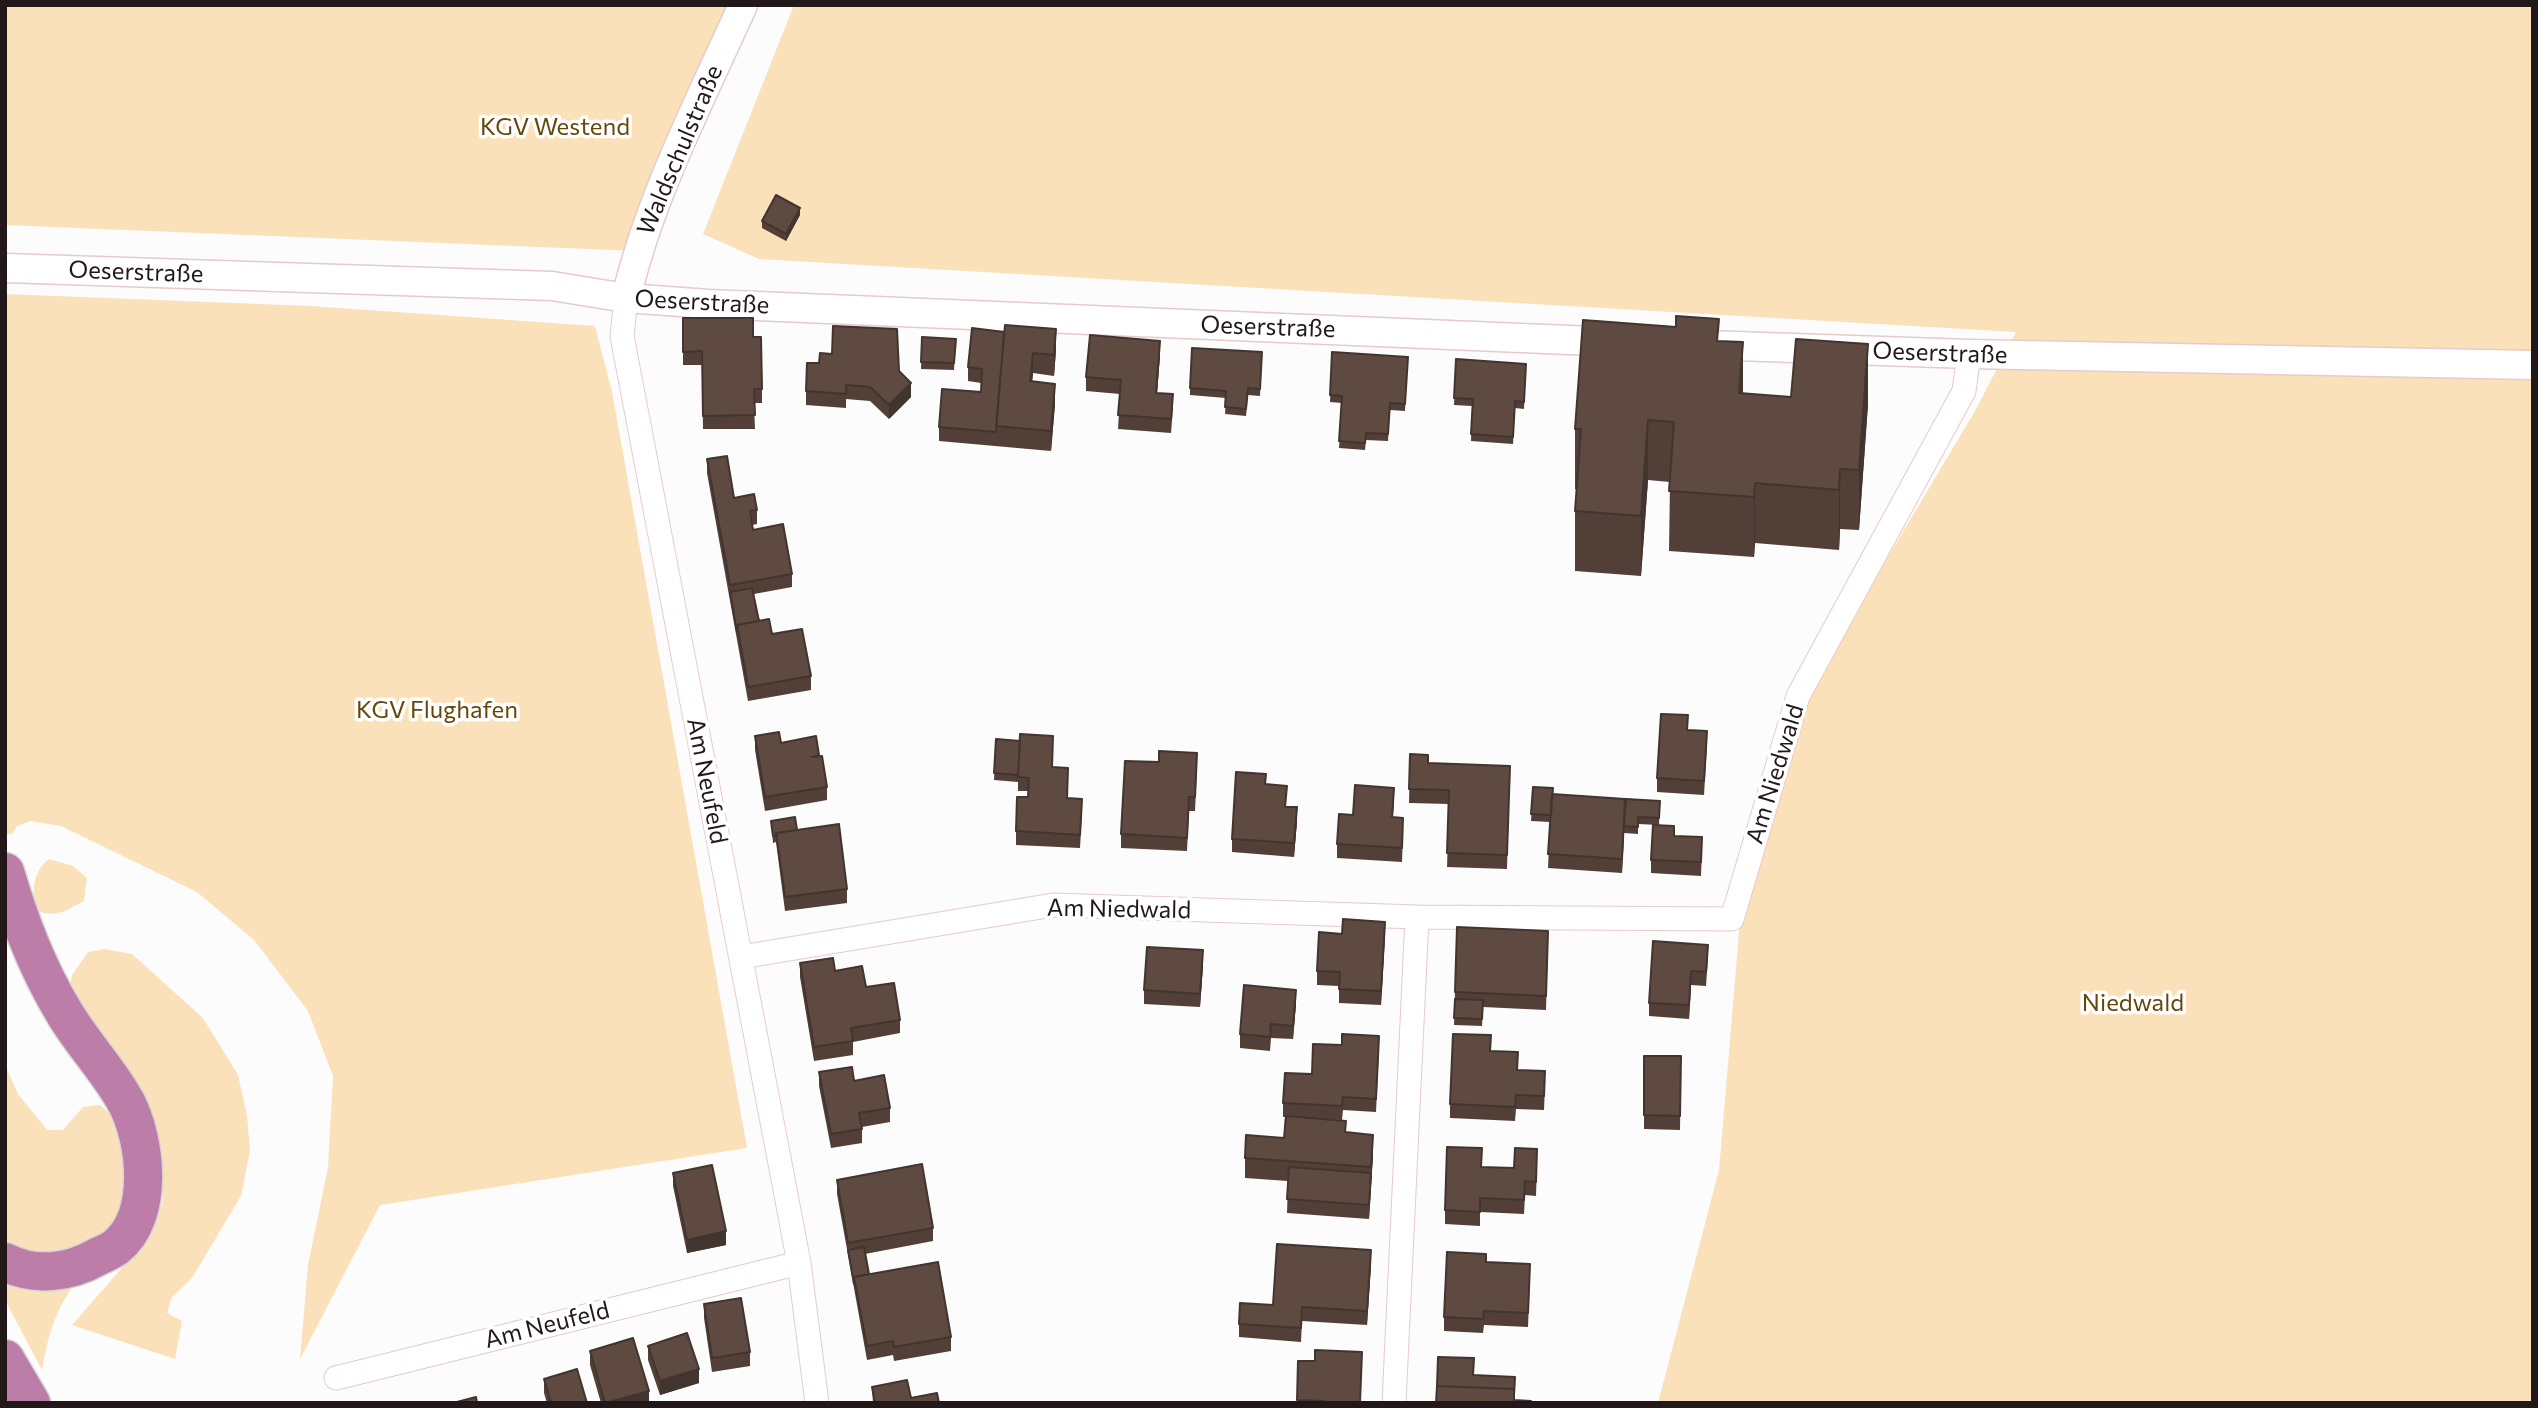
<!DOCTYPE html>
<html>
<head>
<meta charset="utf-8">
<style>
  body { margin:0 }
  #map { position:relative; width:2538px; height:1408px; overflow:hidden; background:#fcfcfc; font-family:Commissioner,sans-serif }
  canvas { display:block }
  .frame { position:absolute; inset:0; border:7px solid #221819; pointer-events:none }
</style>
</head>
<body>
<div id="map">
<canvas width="2538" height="1408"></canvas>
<div class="frame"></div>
</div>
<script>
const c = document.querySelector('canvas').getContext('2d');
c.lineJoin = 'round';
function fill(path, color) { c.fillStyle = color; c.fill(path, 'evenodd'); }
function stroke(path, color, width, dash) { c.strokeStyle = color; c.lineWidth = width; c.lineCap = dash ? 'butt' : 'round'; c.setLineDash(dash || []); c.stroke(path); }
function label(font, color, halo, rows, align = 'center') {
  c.font = font + ' Commissioner,sans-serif'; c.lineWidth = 7; c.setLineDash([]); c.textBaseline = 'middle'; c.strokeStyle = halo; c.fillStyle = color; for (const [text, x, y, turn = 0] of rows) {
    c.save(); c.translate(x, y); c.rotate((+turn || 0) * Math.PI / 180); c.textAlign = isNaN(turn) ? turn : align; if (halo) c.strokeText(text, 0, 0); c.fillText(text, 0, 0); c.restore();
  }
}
fill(new Path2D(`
  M5,5H737L637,251L5,225Z
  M794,5H2533V1403H1658L1719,1170L1740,921L1805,696L1975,411L2016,332L759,259L703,234Z
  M5,294L311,306L595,326L612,392L747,1148L380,1205L300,1359L308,1265L328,1167L333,1076L308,1011L254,940L197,892L61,826L30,821L17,826L12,834H5Z
  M49,859L73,866L87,878L84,901C67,910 53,920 35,909C32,891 33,871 49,859Z
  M104,949L132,954L203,1018L238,1075L247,1115L250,1150L241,1196L192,1278L172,1297L167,1313L182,1321L175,1359L72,1325L142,1245L157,1221L163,1200L159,1147L69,992L72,975L88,952Z
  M5,1065L18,1094L47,1130H63L83,1107L100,1105L121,1123C123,1141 129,1164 127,1182C117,1249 62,1265 5,1244Z
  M5,1276L78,1278C55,1311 49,1331 42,1370L5,1300Z`), '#fbe1b9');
const minor = new Path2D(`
  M626,298L622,336L799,1263L817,1403
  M741,957L1053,905L1417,917L1732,919L1798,696L1964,391L1969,354
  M336,1378L799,1263
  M1394,1403L1417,917`);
const tertiary = new Path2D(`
  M5,268L552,286L626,298L709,304L1617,342
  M626,298C650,196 700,101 743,5
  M1707,345L1969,354L2533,365`);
const motorway = new Path2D(`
  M5,872C20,922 37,968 65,1014C83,1044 109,1071 126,1102C146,1140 155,1216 116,1247C111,1251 103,1254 97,1257C69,1273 35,1277 5,1262
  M5,1359L31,1403`);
stroke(minor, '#e6cacc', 25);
stroke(tertiary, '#e6cacc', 31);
stroke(motorway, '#d7d5d6', 41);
stroke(minor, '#fff', 23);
stroke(tertiary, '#fff', 28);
stroke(motorway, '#bc7da9', 38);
fill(new Path2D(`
  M800,215L786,241L762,228V221Z
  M683,318L753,337L762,389V403H754L755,429H703L702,365H683Z
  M972,328L1056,350L1054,376L1033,373L1032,382L1055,404L1051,451L939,441V427L981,392V383L968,381V367Z
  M922,337L956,339L954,370L921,369Z
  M1719,341L1743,394L1868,404L1859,530L1840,529L1839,550L1755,543L1754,557L1669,551L1670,482L1648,480L1641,576L1575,571V511L1577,489H1575V429Z
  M1332,352L1408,357L1405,411L1390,410L1388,441L1366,440L1365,450L1339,448L1342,403L1330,402Z
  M1160,355L1157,393L1173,408L1171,433L1118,429L1120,394L1086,391V377Z
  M1262,359L1260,396L1248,395L1246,416L1225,414L1226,398L1190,395V388Z
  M1456,359L1526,364L1524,409L1515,408L1513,444L1471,441L1472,406L1454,405Z
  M899,371L911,397L889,419L870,401L846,399V408L806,405V391Z
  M707,459L734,498L757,510V524L752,525L753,530L792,574V587L754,594L759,621L811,676V690L748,701L707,473Z
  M1687,730L1707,745L1704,795L1657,792V778Z
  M755,736L781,743L819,756L827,787V800L765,811L755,750Z
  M996,739L1053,750V767L1068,782V798L1082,813L1080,848L1016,845V831L1028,797V791H1018V782L994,780Z
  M1410,754L1428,763L1510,766L1507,869L1447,867L1449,804L1409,803Z
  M1197,767L1195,811H1189L1187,851L1121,848V834Z
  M1266,784L1286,807L1297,821L1294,857L1232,852V839Z
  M1533,787L1553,794L1660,801L1659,825L1674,836L1702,851L1701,876L1651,873V860L1659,825L1638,824V834L1624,833L1622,873L1548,868L1550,822L1531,821Z
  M1394,802L1393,817L1403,832L1402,862L1337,858V844L1353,815Z
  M771,821L797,830L847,889V903L785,911L776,842L773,843Z
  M1385,935L1381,1005L1339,1003V986L1317,985V971Z
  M1548,945L1546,1010L1483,1007L1482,1026L1454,1025L1455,992Z
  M1708,958L1706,986L1691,985L1689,1019L1649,1016V1003Z
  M800,963L835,971L866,987L900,1020V1033L853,1042V1055L814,1061L800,977Z
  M1203,964L1200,1007L1144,1004V990Z
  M1296,1004L1293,1039L1271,1038L1270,1051L1240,1048V1034Z
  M1379,1049L1376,1112L1343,1110L1342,1120L1323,1119L1346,1132L1373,1155L1369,1219L1287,1213L1288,1181L1245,1178V1158L1284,1138L1285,1117H1283V1103L1312,1074Z
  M1491,1051L1518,1070L1545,1085L1544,1110L1516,1109L1515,1121L1450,1118V1104Z
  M1644,1056H1681L1680,1130L1644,1129Z
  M819,1072L890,1108V1122L862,1127V1143L831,1148L819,1086Z
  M1537,1163L1536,1196L1525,1195L1524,1214L1480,1212V1226L1445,1224V1210L1482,1167L1514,1168Z
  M673,1173L726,1245L687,1253L673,1186Z
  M837,1180L933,1228V1241L865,1254L869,1274L951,1337V1351L894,1361L893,1355L867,1360L837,1194Z
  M1486,1262L1530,1278L1528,1327L1484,1325L1483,1333L1444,1331V1317Z
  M1371,1264L1367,1325L1302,1321L1301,1342L1239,1337V1324L1273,1305Z
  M704,1304L750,1352V1366L712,1372L704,1318Z
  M648,1346L699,1383L660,1395L648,1360Z
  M590,1351L649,1403H601L590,1365Z
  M1298,1361L1361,1403H1297Z
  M544,1379L587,1403H547L544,1393Z
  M872,1387L911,1398L939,1403H873Z`), '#524038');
fill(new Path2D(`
  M800,208V215L786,241V234Z
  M1056,329V350L1054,376V355Z
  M1160,341V355L1156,407V393Z
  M1743,342V403L1739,393Z
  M1868,344V404L1859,530V470Z
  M1033,353V373L1030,402V381Z
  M911,383V397L889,419V405Z
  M1055,384V404L1051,451V431Z
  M1648,420V480L1641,576V516Z
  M1840,469V529L1839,550V490Z
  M1755,483V543L1754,557V497Z
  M1625,799L1624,833L1622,873V859Z
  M1297,807V821L1294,857V843Z
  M1385,922V935L1381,1005V991Z
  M1203,950V964L1200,1007V994Z
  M1691,971V985L1689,1019V1005Z
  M1296,990V1004L1293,1039V1026Z
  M1373,1135V1155L1371,1187V1167Z
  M1371,1173V1187L1369,1219V1205Z
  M726,1231V1245L687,1253V1240Z
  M1371,1250V1264L1367,1325V1311Z
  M699,1369V1383L660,1395V1381Z
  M649,1391V1403H607Z`), '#42342e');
const building = new Path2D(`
  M776,195L800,208L786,234L762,221Z
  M1676,316L1719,319L1717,341L1743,342L1739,393L1791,397L1796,339L1868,344L1859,470L1840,469L1839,490L1755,483L1754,497L1669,491L1674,422L1648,420L1641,516L1575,511L1581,429H1575L1583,320L1676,327Z
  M683,318H753V337H761L762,389H754L755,415L703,416L702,351L683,352Z
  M1005,325L1056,329L1054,355L1033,353L1030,381L1055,384L1051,431L996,426Z
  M833,326L897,329L899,371L911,383L889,405L870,387L846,385V394L806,391L807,363H819L820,353L832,354Z
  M972,328L1004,332L996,432L939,427L942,389L981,392L982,369L968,367Z
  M1090,335L1160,341L1156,393L1173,394L1171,419L1118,415L1121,380L1086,377Z
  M922,337L956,339L954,363L921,362Z
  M1192,348L1262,352L1260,389L1248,388L1246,409L1225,407L1226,391L1190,388Z
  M1332,352L1408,357L1405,404L1390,403L1388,434L1366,433L1365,443L1339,441L1342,396L1330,395Z
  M1456,359L1526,364L1524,402L1515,401L1513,437L1471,434L1473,399L1454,398Z
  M727,456L734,498L754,494L757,510L750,511L753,530L783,524L792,574L730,585L707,459Z
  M752,588L759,621L737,625V632L730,592Z
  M769,619L772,634L802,629L811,676L748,687L737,625Z
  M1661,714L1688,715L1687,730L1707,731L1704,781L1657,778Z
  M779,732L781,743L816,736L819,755L812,757L822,756L827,787L765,797L755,736Z
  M1020,734L1053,736L1052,767L1068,768L1067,798L1082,799L1080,835L1016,831L1017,797H1028L1029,778L1018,777Z
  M996,739L1020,741L1018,775L994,773Z
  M1159,751L1197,753L1195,797H1189L1187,838L1121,834L1125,761L1159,762Z
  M1410,754L1428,755V763L1510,766L1507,855L1447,853L1449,790L1409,789Z
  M1236,772L1266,774L1265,784L1287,786L1285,807H1297L1294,843L1232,839Z
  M1355,785L1394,788L1392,817L1403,818L1402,848L1337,844L1339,814L1353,815Z
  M1533,787L1553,788L1551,815L1531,814Z
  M1552,794L1625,799L1622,859L1548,854Z
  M1626,799L1660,801L1659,818L1638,817V827L1624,826Z
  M795,817L797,830L776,833L777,835L773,836L771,821Z
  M839,824L847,889L785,897L776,833Z
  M1653,825L1674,826V836L1702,837L1701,862L1651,860Z
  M1343,919L1385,922L1381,991L1339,989L1340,972L1317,971L1319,932L1342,934Z
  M1457,927L1548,931L1546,996L1455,992Z
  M1653,941L1708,945L1706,972L1691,971L1689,1005L1649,1003Z
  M1147,947L1203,950L1200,994L1144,990Z
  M833,958L835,971L862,966L866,987L894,983L900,1020L851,1028L853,1041L814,1047L800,963Z
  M1244,985L1296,990L1293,1026L1271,1024L1270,1037L1240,1034Z
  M1455,999L1483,1000L1482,1019L1454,1018Z
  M1342,1034L1379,1036L1376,1099L1343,1097L1342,1106L1283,1103L1285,1073L1312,1074L1313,1044L1342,1045Z
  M1453,1034L1491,1035L1490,1051L1518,1052L1517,1070L1545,1071L1544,1096L1516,1095L1515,1107L1450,1104Z
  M1644,1056H1681L1680,1116L1644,1115Z
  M852,1067L854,1081L884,1075L890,1108L859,1113L862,1129L831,1134L819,1072Z
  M1286,1116L1346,1121L1345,1132L1373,1135L1371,1167L1245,1158L1246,1135L1284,1138Z
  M1447,1147L1482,1148L1481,1167L1514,1168L1515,1148L1537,1149L1536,1182L1525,1181L1524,1200L1480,1198V1212L1445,1210Z
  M922,1164L933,1228L848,1243L837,1180Z
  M712,1165L726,1231L687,1240L673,1173Z
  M1289,1167L1371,1173L1369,1205L1287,1199Z
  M1277,1244L1371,1250L1367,1311L1302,1307L1301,1328L1239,1324L1240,1303L1273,1305Z
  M864,1247L869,1274L854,1277V1284L848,1250Z
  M1447,1252L1486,1254V1262L1530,1264L1528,1313L1484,1311L1483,1319L1444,1317Z
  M938,1262L951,1337L894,1347L893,1341L867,1346L854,1277Z
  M741,1298L750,1352L712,1358L704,1304Z
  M687,1333L699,1369L660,1381L648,1346Z
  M633,1338L649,1391L605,1403L590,1351Z
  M1315,1350L1362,1352L1360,1403H1325V1401L1297,1400L1298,1361H1315Z
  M1438,1357L1474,1358L1473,1375L1515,1377L1514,1395V1389L1437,1386Z
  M577,1369L587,1403H551L544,1379Z
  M907,1380L911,1398L937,1393L939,1403H875L872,1387Z
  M1437,1386L1514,1389V1400L1531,1401V1403H1436Z
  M476,1397L477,1403H453Z`);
fill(building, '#5f4a41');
stroke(building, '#42342e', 2);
label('24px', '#66470a', '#fff', [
  ["KGV Westend",555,127],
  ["KGV Flughafen",437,710],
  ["Niedwald",2133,1003]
]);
label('24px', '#221819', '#fff', [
  ["Waldschulstraße",680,150,-67],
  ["Oeserstraße",136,272,2],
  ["Oeserstraße",702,302,3],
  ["Oeserstraße",1268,327,2],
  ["Oeserstraße",1940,353,2],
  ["Am Niedwald",1775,774,-73],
  ["Am Neufeld",707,781,79],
  ["Am Niedwald",1119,909,1],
  ["Am Neufeld",547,1325,-14]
]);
</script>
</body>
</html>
